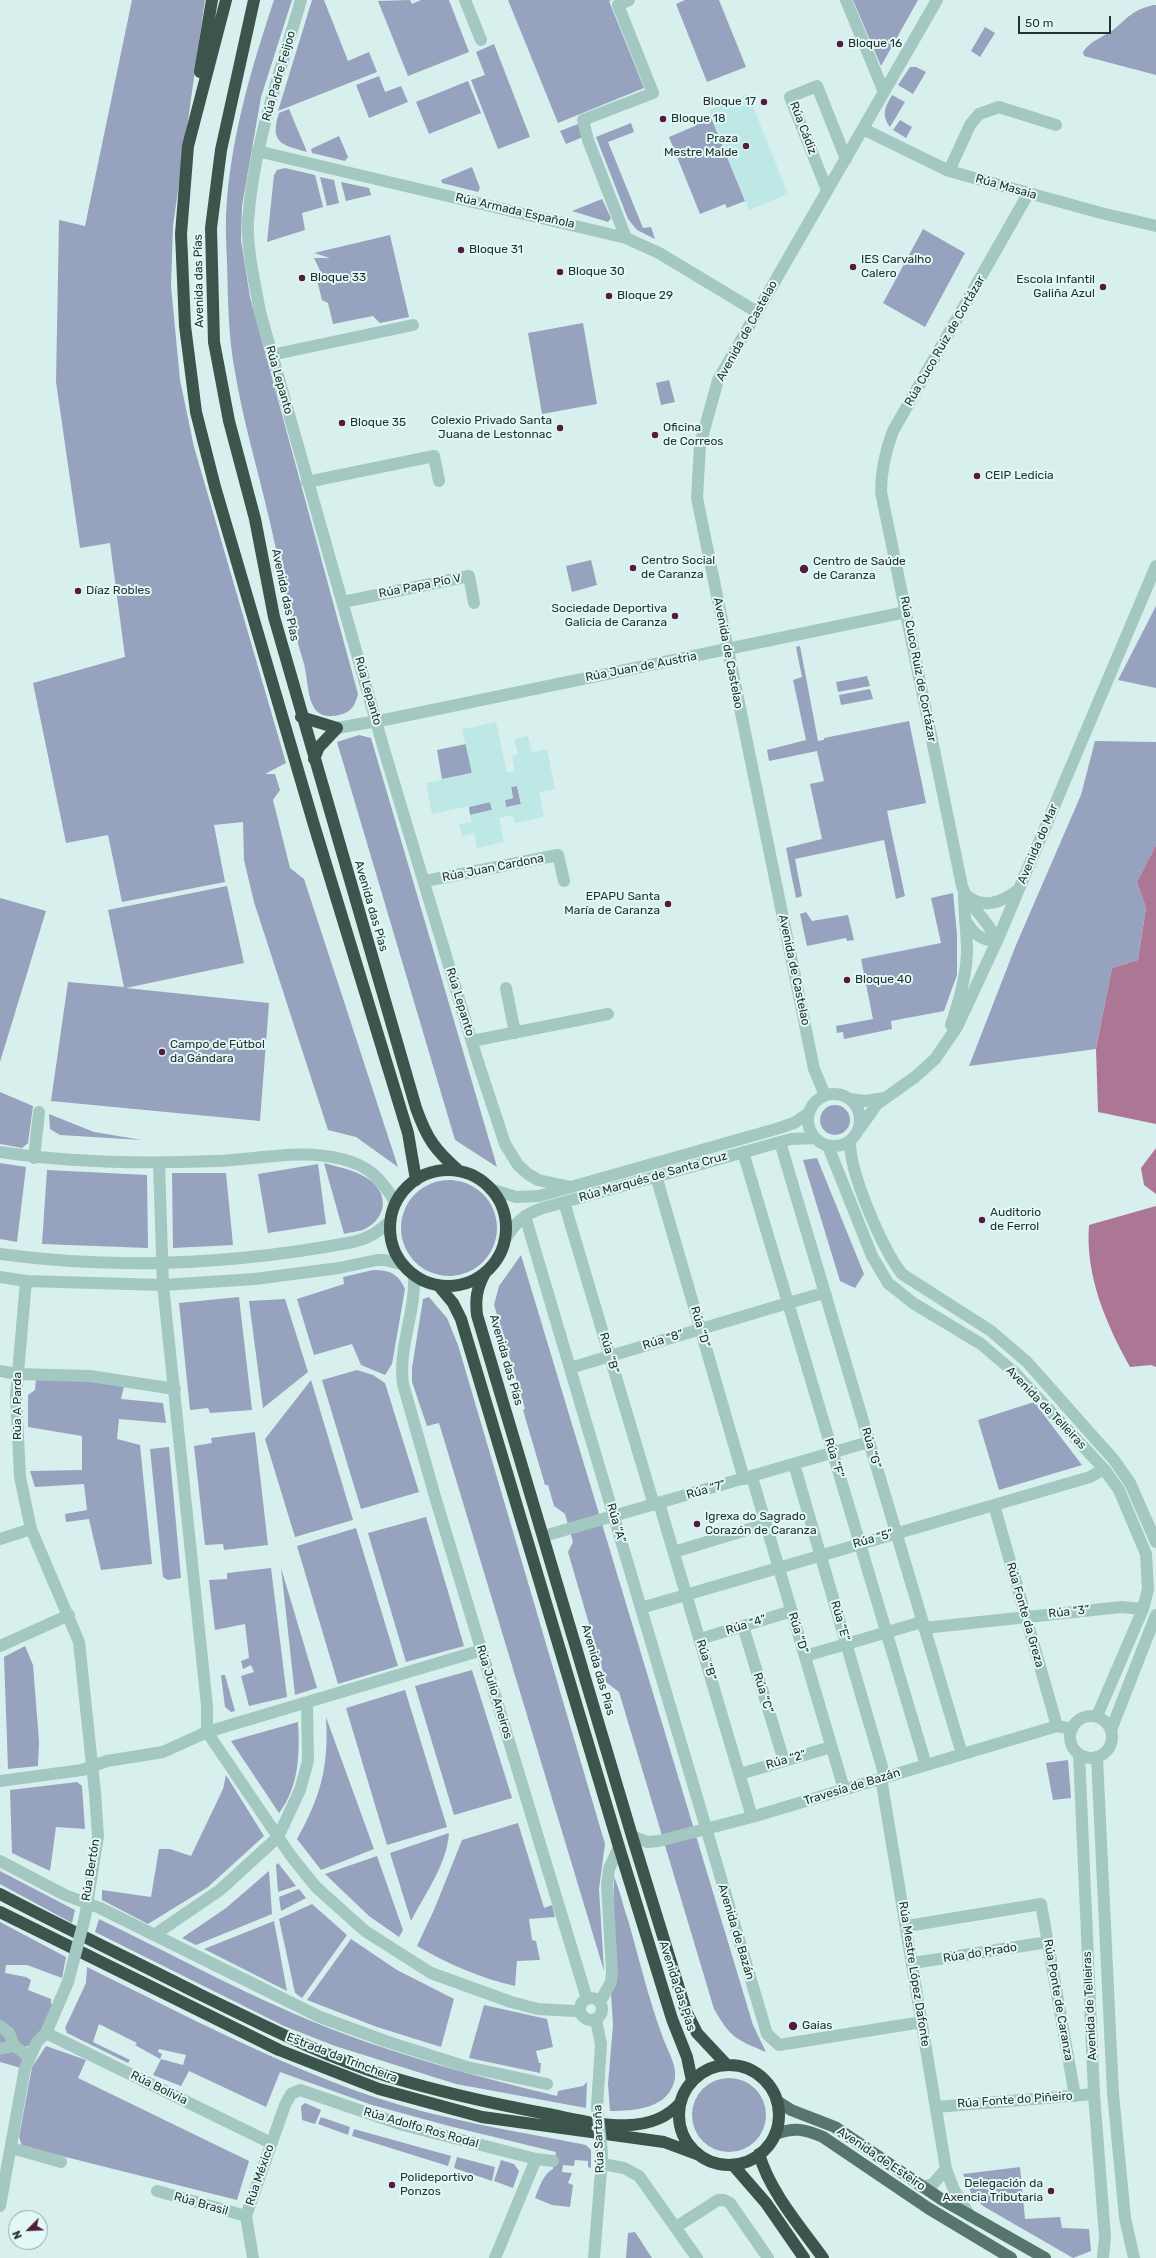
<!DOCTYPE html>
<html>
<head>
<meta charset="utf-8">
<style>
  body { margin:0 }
  #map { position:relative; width:1156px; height:2258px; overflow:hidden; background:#d7f0ee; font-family:Rubik,sans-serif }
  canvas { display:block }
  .north { position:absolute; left:8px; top:2210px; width:40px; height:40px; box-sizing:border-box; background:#e2f8f7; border:1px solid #96a9a7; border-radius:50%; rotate:246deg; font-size:11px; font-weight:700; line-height:16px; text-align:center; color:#25332f }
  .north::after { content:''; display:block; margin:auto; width:14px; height:18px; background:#531c3a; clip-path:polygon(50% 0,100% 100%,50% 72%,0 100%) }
  .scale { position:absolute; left:1018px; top:16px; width:93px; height:18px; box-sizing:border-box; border:2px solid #25332f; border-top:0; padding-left:5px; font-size:12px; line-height:14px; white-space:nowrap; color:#25332f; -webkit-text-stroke:3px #e2f8f7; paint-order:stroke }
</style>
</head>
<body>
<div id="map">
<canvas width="1156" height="2258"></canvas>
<div class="north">N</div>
<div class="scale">50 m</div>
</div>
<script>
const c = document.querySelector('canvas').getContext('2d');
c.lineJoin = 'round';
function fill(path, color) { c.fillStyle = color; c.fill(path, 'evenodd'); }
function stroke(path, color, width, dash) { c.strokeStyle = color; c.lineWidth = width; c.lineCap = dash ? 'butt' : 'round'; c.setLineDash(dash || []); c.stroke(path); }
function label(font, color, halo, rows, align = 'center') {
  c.font = font + ' Rubik,sans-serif'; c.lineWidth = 4; c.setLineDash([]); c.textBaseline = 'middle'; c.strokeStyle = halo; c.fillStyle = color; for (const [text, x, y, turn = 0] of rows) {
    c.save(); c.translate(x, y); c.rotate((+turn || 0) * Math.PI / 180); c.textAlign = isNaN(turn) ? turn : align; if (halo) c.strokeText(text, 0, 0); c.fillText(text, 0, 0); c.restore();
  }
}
fill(new Path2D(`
  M132,0H205L173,226L171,286L180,380L194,447L286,763L265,774H275L280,790L273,800L290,868L304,879L398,1167L356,1137L328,1130L254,902L244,860L243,822L214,825L225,882L122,902L108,835L66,843L33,683L125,657L110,543L80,548L56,382L59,220L85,226Z
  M274,0H292L261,97L242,206L241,240L250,297L358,694C355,705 352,712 339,715C305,723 310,687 304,664C289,615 280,564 268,514C257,467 243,420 235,372C228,336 228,299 227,262C226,241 225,220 227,199C233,130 252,66 274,0Z
  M312,0H324L348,61L369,52L377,72L278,111Z
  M410,0L412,4L421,0H449L469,52L408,76L378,1Z
  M508,0H611L609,1L644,88L558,123Z
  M685,0H719L746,67L707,82L676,4Z
  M853,0H918L881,66Z
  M1153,5H1156V75L1084,56L1083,52C1090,41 1103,37 1113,30C1129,17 1131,11 1153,5Z
  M985,27L995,33L980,57L971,51Z
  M494,44L530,137L498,149L471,80L485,75L476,52Z
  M910,67H916L926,72L913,94L898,85Z
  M379,76L385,92L401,86L408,102L369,118L356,85Z
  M468,81L481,113L429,134L416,102Z
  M892,95L905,102L890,127C881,115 885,107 892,95Z
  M289,109L307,152C282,145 269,143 279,113Z
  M710,115L745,201L727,208L725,204L700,214L669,137L695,126L694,122Z
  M900,120L912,127L906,138L893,130Z
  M631,123L634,132L608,142L643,228L651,227L655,239L637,230L628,219L596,137Z
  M578,124L583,137L566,144L560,131Z
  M339,136L348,157L345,161L312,153L311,149Z
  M472,167L480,188L478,192L442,183L441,180Z
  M285,168L315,175L323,207L302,213L305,230L267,242L274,175L277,170Z
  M320,177L334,180L339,203L327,206Z
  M341,182L369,188L371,195L346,201Z
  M602,199L611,218L608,222L572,211Z
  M923,229L965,253L925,327L883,303Z
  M390,235L409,317L380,323L373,316L333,324L328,303L322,300L317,280L324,279L314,258H330L314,253Z
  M583,323L597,404L542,414L528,333Z
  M669,380L675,402L661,405L656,383Z
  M591,560L597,585L572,592L566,566Z
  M1156,606V688L1118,680Z
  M800,646L818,741L824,740V738L909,721L926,803L887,811L905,896L896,899L884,840L795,859L802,896L796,898L786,848L822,839L810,784L824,781L817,751L769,761L767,750L806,740L793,680L802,677L796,647Z
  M867,676L870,686L838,692L836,682Z
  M870,689L873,699L841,705L839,695Z
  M359,735L371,738L497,1167L455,1140L337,742Z
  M1095,741L1156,742V845L1137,882L1146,908L1138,960L1112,968L1096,1049L969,1066L1016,945L1081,795Z
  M466,744L472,773L442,779L437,750Z
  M517,786L521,804L506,808L505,800L513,798L511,787Z
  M490,802L492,810L470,815L469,807Z
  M227,886L244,963L126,988L269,1003L260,1121L51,1101L68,982L124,987L108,910Z
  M953,893L957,934V975L944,1011L891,1021L892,1029L844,1039L843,1032L837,1033L836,1026L873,1019L861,959L941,943L931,898Z
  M0,898L46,911L0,1062Z
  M806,912L812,921L848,915L854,940L847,941L846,938L807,946L800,914Z
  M0,1092L33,1106L28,1143L22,1148L0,1144Z
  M820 1120a15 15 0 1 1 30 0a15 15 0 1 1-30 0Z
  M49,1114L94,1132L142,1140L60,1135L50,1129Z
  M817,1158L864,1274L855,1288L840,1281L803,1160Z
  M0,1163L26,1167L17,1242L0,1239Z
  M324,1163C339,1167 354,1170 367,1178C389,1192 388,1217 365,1229C359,1232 350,1232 344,1234Z
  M318,1164L326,1224L268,1233L258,1174Z
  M47,1170L147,1175L148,1248L42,1244Z
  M172,1173H226L233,1245L173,1248Z
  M401 1228a48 48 0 1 1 96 0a48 48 0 1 1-96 0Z
  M521,1255L753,2025L766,2052C735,2039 731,2038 714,2009L619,1692L606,1682L568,1552L573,1542L565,1514L554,1506L548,1485H545L523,1410L525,1409L494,1305L499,1286Z
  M373,1270C389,1270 398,1273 405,1289L392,1364L385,1375L361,1365L352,1344L314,1355L297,1299L344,1284L343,1277Z
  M239,1297L252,1410L210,1413L208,1408L190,1410L179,1303Z
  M429,1297L447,1318L458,1345L605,1844L599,1889L604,1971L439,1423L427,1426L412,1382V1368L423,1299Z
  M285,1299L308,1372L263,1408L249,1301Z
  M357,1370L373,1375L385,1383L419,1492L361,1509L322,1380Z
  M36,1378H87L124,1386L121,1399L163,1403L166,1423L119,1419L117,1439L140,1445L152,1564L101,1570L89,1519L66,1522L65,1514L87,1510L84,1484L35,1487L30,1471L82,1470V1436L28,1427V1395L35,1390Z
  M311,1380L353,1520L295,1537L265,1439Z
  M1034,1402L1082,1465L999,1490L978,1420Z
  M255,1432L268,1545L224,1550L223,1544L205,1545L194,1446L212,1443L211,1438Z
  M169,1447L181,1578L168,1580L163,1577L150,1449Z
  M426,1517L464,1646L406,1662L368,1533Z
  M356,1528L398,1666L338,1684L297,1546Z
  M271,1568L287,1697L249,1706L241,1676L254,1672L251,1665L243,1669L241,1661L249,1658L245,1624L215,1630L209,1580L227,1579V1573Z
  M281,1568L317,1688L295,1695Z
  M25,1646L33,1665L39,1741L38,1766L8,1769L4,1657Z
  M472,1670L512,1798L454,1815L415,1686Z
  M221,1675H225L235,1711L231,1712L225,1707Z
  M405,1690L447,1827L387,1845L346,1708Z
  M326,1717L374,1849L321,1870L297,1839C321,1796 329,1766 326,1717Z
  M298,1722C300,1753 299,1787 279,1813L231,1741Z
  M1068,1760L1071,1798L1053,1800L1046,1763Z
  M226,1775L264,1836L208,1887L148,1924L102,1900V1890L151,1897L159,1849H170L191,1856L223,1789Z
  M77,1782L82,1786L85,1829L56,1827L50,1871L12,1853L10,1790Z
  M518,1823L544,1908L552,1905L555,1917L529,1919L532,1940L536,1941L540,1960L517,1961L515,1986C480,1978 448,1964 417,1946L434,1910L462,1840Z
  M449,1833C447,1864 425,1894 411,1921L390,1853Z
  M377,1856L403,1930L399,1937L369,1916L325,1874Z
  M278,1863L296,1886L278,1892L276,1865Z
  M0,1871L75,1910L72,1923L0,1884Z
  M269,1871L272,1914L196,1945L182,1938L226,1908Z
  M614,1877C620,1890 623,1906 628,1920C639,1958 648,1997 662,2035C666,2048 677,2064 675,2078C670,2109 634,2111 610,2111L608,2084L613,2025L611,1993Z
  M299,1889L306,1898L281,1911L279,1897Z
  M312,1904L347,1935L302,1998L295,1993L279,1919Z
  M99,1919C178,1957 257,2001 339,2032C410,2059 483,2078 557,2096L558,2091L583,2086L587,2082L586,2108L456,2084L335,2046L284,2026L95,1932Z
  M274,1921L287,1991L204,1949Z
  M0,1922L66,1957L62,1978L27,1965H6L5,1973L26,1977L31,1980L28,1990L51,1999V2004L55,2005L33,2045L24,2047L21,2068L0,2062Z
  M351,1939L397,1970L454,1999L441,2047L377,2027L307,2000Z
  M87,1967C181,2013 274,2063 374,2097C443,2120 515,2131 586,2145L591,2150V2168L588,2167V2161L575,2160L574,2166L563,2165L562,2172L572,2173L568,2183L573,2185L570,2207L552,2205L535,2198C539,2188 543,2174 553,2169L556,2152L449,2126L372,2105L280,2072L266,2107L189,2071L181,2086L153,2075L161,2059L183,2065L186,2055L159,2049L158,2052L162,2054L160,2059L135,2045L137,2043L99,2024L93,2042L130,2060L128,2063L67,2033L65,2028L86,1983Z
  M484,2005L547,2019L553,2047L536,2051L539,2063H541L540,2073L469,2058Z
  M46,2046L86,2060L78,2078L249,2161L237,2200L22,2146L19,2137L32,2067Z
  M692 2115a37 37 0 1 1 74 0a37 37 0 1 1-74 0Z
  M305,2103L321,2110L315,2124L302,2120L301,2106Z
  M321,2117L350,2127L348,2135L318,2124Z
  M354,2129L451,2156L448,2166L352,2136Z
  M457,2157L495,2167L492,2181L454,2168Z
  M501,2160L514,2164L519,2171L513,2188L494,2181Z
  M1020,2167L1025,2219L1060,2217L1062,2228L1089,2229L1091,2251L1073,2258L983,2206L972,2195L963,2174Z
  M635,2232L652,2258H626L628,2233Z`), '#97a2be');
fill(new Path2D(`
  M748,94L788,194L749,210L709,110Z
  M496,722L507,773L515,771L512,756L518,754L514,739L528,736L532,752L547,749L555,789L539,792L544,817L515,823L513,815L499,818L504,842L477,848L474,833L462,836L459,824L472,822L470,815L492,810L490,802L432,814L426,783L472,773L462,729ZM517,786L521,804L506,807L505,800L513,798L511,787Z`), '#bde8e6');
fill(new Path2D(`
  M1156,845V1124L1098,1112L1096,1049L1112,968L1138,960L1146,908L1137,882Z
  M1156,1148V1194L1144,1185L1141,1168Z
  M1156,1206V1367L1151,1365L1130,1367C1106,1324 1085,1275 1089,1225Z`), '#ac7695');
stroke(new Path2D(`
  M301,0C280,73 253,145 248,222C247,252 255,283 260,312L385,753L477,1059L505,1144L518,1165L528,1174L538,1180L571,1187
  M465,0L481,40
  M846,0L884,92
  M863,129L949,171L1101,213L1156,226
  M257,151L626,238L659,253L757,312
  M949,171L970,125L979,114L999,107L1056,125
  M827,190L790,97L817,86L846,159
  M626,238L588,140L583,120L653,93L618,5L629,0
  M271,355L413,325
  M307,482L434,456L439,481
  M343,602L469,576L474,603
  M337,728L389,719L906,612
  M425,881L558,855L564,881
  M966,895C984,910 1002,902 1018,890
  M965,920C974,934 980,940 997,941C989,920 969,908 962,886L881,492C881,470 885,452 893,431L1028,194
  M506,988L515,1033
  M951,1025C959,1002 966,978 967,953C967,933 964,914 964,894
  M472,1041L608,1014
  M808 1120a26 26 0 1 1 52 0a26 26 0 1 1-52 0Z
  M825,1095L814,1069L697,498L700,445L718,380L937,0
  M851,1099L864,1101L885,1098
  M860,1128L877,1104L915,1077L935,1059L957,1027L997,941L1156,566
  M780,1142L962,1754
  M850,1142C850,1174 882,1248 902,1274L991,1331L1027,1362L1114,1460L1130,1483L1156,1542
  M828,1146L872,1256L888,1283L913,1303L981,1344L1015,1373L1104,1469L1119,1490L1146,1554L1148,1589L1143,1609L1097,1716
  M0,1152C71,1163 143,1164 215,1161C257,1160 300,1148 342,1159C370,1166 381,1179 396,1203
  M743,1152L926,1765
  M34,1158L39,1112
  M159,1163L163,1285L207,1706V1732L291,1856L316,1887L365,1931L431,1973L511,2002L538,2009L574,2011L580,2010
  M656,1176L744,1479
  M490,1189L516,1197L539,1196L776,1129L794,1123L809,1113
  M564,1202L654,1505
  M525,1216L767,2034L779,2045L922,2022
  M504,1241C514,1224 524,1214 543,1208L791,1139L815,1138
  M0,1254C117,1270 237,1264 353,1242C369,1238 379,1232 391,1220
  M414,1275C416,1312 398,1347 403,1384L436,1500L587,1999
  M0,1277L26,1281L163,1285L255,1279L339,1268L377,1260H385L404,1265
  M26,1281L16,1396L20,1477L31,1529L79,1642L95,1793L98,1836L85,1917
  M570,1368L788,1303L820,1294L826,1295
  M0,1371L17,1374L90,1376L175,1389
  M794,1464L885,1777
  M752,1477L844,1789
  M659,1503L752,1817
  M994,1505L1057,1726
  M544,1536L869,1442
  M0,1539L31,1529
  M674,1552L766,1524
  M641,1608L1090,1477L1104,1469
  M743,1626L784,1761
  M924,1628L1121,1607L1143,1609
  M700,1639L792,1611
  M0,1646L69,1615
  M805,1656L922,1622
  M1070 1737a21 21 0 1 1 42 0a21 21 0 1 1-42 0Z
  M1111,1730L1156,1615
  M1079,1754L1094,2094L1105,2237L1103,2258
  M1097,1757L1113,2093L1125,2218L1134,2258
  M740,1774L831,1747
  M881,1778L946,2169L954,2190L970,2216
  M0,1781L82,1770L107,1761L163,1752L207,1732L482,1650
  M632,1836L647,1842L659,1841L752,1817L1057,1726L1072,1729
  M0,1861L65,1895L100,1908L320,2017L388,2042L467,2067L547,2084
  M907,1926L1041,1904L1075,2096
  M154,1935L220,1890L278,1837L300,1790L308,1761L307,1703
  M913,1963L1048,1942
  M580 2009a11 11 0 1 1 22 0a11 11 0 1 1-22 0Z
  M600,2002L611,1982L612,1972L607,1885L609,1869L619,1847
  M596,2020L601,2044L597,2107
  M0,2026L9,2033L14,2046L29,2056
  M46,2033L271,2143
  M0,2049L14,2046
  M936,2107L1094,2094
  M12,2148L61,2162
  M602,2164L624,2168L639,2176L697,2258
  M922,2187L933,2184L946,2169
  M157,2191L246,2216
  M0,2206L25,2068L37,2042L46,2033L68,1982
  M676,2227L718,2200H724L730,2203L768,2258
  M253,2258L246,2216L285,2105L291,2094L300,2090L403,2125L536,2159L553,2161
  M495,2258L536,2159
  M594,2258L602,2158`), '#a3c8c2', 12);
stroke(new Path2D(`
  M777,2101L791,2110L835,2127L941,2199L1045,2258
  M775,2134C795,2127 804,2129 823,2137L928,2208L1011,2258`), '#56756c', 12);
stroke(new Path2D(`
  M226,0L188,146L181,234L185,326L196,412L215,487L314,825L408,1133L416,1180
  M254,0L221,150L211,228L214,342L229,421L255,519L274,617L416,1108C427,1139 435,1150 459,1171
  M200,72L212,0
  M301,717L337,728
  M314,759L319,747L337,728
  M390 1228a58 58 0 1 1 116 0a58 58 0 1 1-116 0Z
  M485,1273C477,1288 475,1298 477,1315L632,1836L686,2011L697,2033L726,2064
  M438,1285L453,1303L461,1319L619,1847L672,2019L687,2057L692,2081
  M0,1894C67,1929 134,1961 201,1995C261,2024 322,2056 387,2076C440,2092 494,2104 548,2114C590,2122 649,2140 681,2102
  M0,1912L279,2050L379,2089L482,2117L664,2142L699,2155
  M679 2115a50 50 0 1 1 100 0a50 50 0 1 1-100 0Z
  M759,2154C770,2192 800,2226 823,2258
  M733,2165L766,2203L804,2258`), '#3c544c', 12);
stroke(new Path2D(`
  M68,1982L85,1917
  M597,2107L602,2153`), '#a3c8c2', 12);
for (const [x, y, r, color] of [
  [840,44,4,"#531c3a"],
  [764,102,4,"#531c3a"],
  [663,119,4,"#531c3a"],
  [746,146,4,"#531c3a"],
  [461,250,4,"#531c3a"],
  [853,267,4,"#531c3a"],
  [560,272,4,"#531c3a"],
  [302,278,4,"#531c3a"],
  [1103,287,4,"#531c3a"],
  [609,296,4,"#531c3a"],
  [342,423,4,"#531c3a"],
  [560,428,4,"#531c3a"],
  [655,435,4,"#531c3a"],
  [977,476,4,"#531c3a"],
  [633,568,4,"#531c3a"],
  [804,569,5,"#531c3a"],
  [78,591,4,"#531c3a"],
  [675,616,4,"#531c3a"],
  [668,904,4,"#531c3a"],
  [847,980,4,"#531c3a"],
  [162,1052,4,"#531c3a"],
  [982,1220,4,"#531c3a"],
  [697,1524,4,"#531c3a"],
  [793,2026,5,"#531c3a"],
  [392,2185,4,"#531c3a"],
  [1051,2191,4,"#531c3a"]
]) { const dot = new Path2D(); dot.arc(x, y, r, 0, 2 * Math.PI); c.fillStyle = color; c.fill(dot); stroke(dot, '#e2f8f7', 1.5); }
label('12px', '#25332f', '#e2f8f7', [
  ["Bloque 16",848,44],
  ["Bloque 17",756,102,"right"],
  ["Bloque 18",671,119],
  ["Praza",738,139,"right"],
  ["Mestre Malde",738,153,"right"],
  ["Bloque 31",469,250],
  ["IES Carvalho",861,260],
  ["Calero",861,274],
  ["Bloque 30",568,272],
  ["Bloque 33",310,278],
  ["Escola Infantil",1095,280,"right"],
  ["Galiña Azul",1095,294,"right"],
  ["Bloque 29",617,296],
  ["Colexio Privado Santa",552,421,"right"],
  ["Juana de Lestonnac",552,435,"right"],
  ["Bloque 35",350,423],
  ["Oficina",663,428],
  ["de Correos",663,442],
  ["CEIP Ledicia",985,476],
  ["Centro Social",641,561],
  ["de Caranza",641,575],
  ["Centro de Saúde",813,562],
  ["de Caranza",813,576],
  ["Díaz Robles",86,591],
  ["Sociedade Deportiva",667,609,"right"],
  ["Galicia de Caranza",667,623,"right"],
  ["EPAPU Santa",660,897,"right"],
  ["María de Caranza",660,911,"right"],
  ["Bloque 40",855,980],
  ["Campo de Fútbol",170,1045],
  ["da Gándara",170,1059],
  ["Auditorio",990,1213],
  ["de Ferrol",990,1227],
  ["Igrexa do Sagrado",705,1517],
  ["Corazón de Caranza",705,1531],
  ["Gaias",802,2026],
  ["Polideportivo",400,2178],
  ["Ponzos",400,2192],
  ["Delegación da",1043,2184,"right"],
  ["Axencia Tributaria",1043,2198,"right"]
], 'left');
label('12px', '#25332f', '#e2f8f7', [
  ["Rúa Padre Feijoo",279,76,-74],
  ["Rúa Cádiz",803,128,69],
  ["Rúa Masaia",1006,187,16],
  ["Rúa Armada Española",515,211,13],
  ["Avenida das Pías",199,281,-91],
  ["Avenida de Castelao",747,331,-61],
  ["Rúa Cuco Ruiz de Cortázar",945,341,-60],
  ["Rúa Lepanto",279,380,74],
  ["Rúa Papa Pío V",420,586,-11],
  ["Avenida das Pías",285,595,78],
  ["Avenida de Castelao",728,653,79],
  ["Rúa Juan de Austria",641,667,-11],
  ["Rúa Cuco Ruiz de Cortázar",918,669,79],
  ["Rúa Lepanto",368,691,74],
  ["Avenida do Mar",1038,844,-67],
  ["Rúa Juan Cardona",493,868,-11],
  ["Avenida das Pías",371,906,74],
  ["Avenida de Castelao",794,970,78],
  ["Rúa Lepanto",460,1002,73],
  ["Rúa Marqués de Santa Cruz",653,1177,-16],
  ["Rúa “D”",700,1327,74],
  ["Rúa “8”",663,1340,-17],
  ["Rúa “B”",609,1353,74],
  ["Avenida das Pías",506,1360,74],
  ["Rúa A Parda",18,1406,-90],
  ["Avenida de Telleiras",1046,1408,46],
  ["Rúa “G”",871,1448,74],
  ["Rúa “F”",834,1458,73],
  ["Rúa “7”",706,1490,-16],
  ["Rúa “A”",616,1523,74],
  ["Rúa “5”",873,1539,-16],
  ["Rúa “3”",1069,1612,-6],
  ["Rúa Fonte da Greza",1025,1615,74],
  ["Rúa “E”",840,1621,74],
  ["Rúa “4”",746,1625,-17],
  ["Rúa “D”",798,1633,73],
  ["Rúa “B”",706,1660,73],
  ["Avenida das Pías",598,1670,74],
  ["Rúa Julio Aneiros",494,1692,73],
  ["Rúa “C”",763,1693,73],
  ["Rúa “2”",786,1760,-16],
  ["Travesía de Bazán",852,1787,-17],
  ["Rúa Bertón",91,1870,-81],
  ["Avenida de Bazán",736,1932,73],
  ["Rúa do Prado",980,1953,-9],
  ["Rúa Mestre López Dafonte",914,1974,81],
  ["Avenida das Pías",677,1986,72],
  ["Rúa Ponte de Caranza",1058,2000,80],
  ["Avenida de Telleiras",1090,2006,-93],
  ["Estrada da Trincheira",342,2058,21],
  ["Rúa Bolivia",159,2088,26],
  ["Rúa Fonte do Piñeiro",1015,2100,-4],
  ["Rúa Adolfo Ros Rodal",421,2128,16],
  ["Rúa Sartaña",599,2139,-92],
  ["Avenida de Esteiro",881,2159,34],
  ["Rúa México",260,2175,-71],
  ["Rúa Brasil",201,2204,16]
]);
</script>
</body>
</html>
